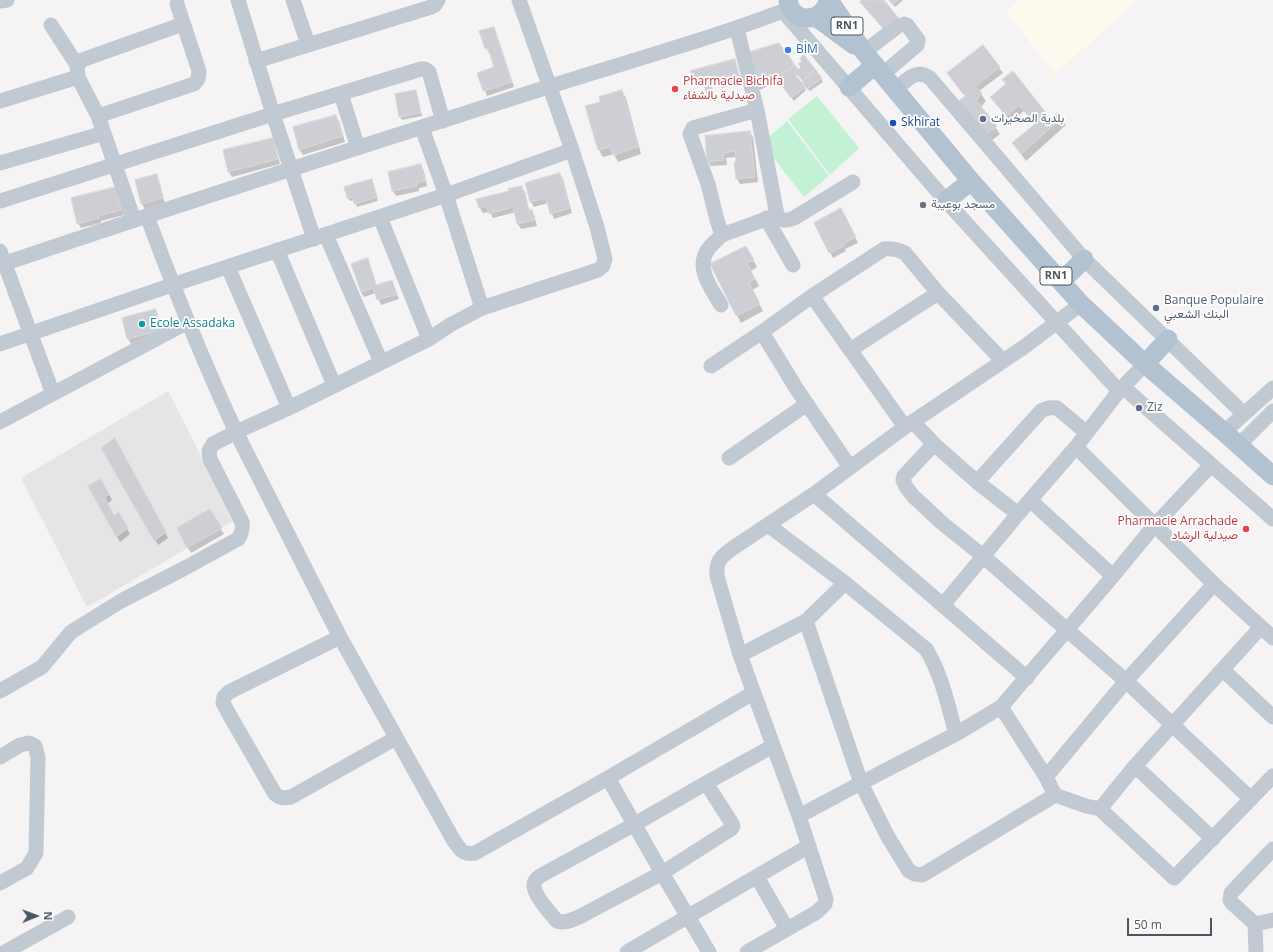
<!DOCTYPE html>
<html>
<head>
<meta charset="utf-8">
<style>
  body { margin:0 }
  #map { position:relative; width:1273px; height:952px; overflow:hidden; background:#f5f3f3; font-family:"Open Sans",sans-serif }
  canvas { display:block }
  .north { position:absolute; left:16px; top:896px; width:40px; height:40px; -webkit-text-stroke:3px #fff; paint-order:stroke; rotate:89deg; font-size:11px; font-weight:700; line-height:16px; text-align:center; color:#4a5661 }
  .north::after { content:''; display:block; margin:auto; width:14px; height:18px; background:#4a5661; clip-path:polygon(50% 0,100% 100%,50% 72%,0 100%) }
  .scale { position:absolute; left:1127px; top:918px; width:85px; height:18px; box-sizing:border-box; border:2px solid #4a5661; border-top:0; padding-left:5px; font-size:12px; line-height:14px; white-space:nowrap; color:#4a5661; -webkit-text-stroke:3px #fff; paint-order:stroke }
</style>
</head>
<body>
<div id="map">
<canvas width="1273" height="952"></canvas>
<div class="north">N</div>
<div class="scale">50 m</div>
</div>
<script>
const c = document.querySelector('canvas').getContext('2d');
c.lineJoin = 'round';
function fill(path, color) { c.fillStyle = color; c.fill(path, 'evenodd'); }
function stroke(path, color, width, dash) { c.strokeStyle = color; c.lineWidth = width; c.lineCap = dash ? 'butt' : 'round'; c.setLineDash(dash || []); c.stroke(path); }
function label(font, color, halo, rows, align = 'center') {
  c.font = font + ' "Open Sans",Vazirmatn,sans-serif'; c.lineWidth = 3.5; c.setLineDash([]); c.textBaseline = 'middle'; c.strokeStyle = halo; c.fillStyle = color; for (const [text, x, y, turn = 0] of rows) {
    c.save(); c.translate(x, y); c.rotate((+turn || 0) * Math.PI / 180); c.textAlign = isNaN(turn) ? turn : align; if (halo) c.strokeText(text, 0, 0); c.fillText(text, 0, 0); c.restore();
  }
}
fill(new Path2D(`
  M1019,0H1138L1055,74L1006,12Z`), '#fdf9ef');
fill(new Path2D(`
  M168,391L234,521L87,607L21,478Z`), '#e6e4e5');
fill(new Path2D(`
  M817,96L859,148L830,175L788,119Z
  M787,121L829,176L804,197L762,143Z`), '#c3f1d5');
fill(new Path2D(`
  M889,0H903L895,7Z
  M493,28L496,33L514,87L487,96L479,74L495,68L490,53H489L486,48Z
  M983,46L1003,73L979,91L986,101L981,107L1000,134L990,142L966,97L951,78Z
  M734,60L737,66L741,81L730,84V86L722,88L718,81L711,83L715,99L711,100L708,95L705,83L697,85L691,72Z
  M793,64L798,71L821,78L823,82L810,91L805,86L804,82L798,74L795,76L806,90L794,101L780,81H777L779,83L777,84L776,82L760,90L757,85Z
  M1013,73L1051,120L1058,113L1066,125L1026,161L1013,143L1036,125L1024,111L1011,122L996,104L992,97L1006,85L1003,80Z
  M415,91L417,94L422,116L402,120L400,117Z
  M622,91L626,98L641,154L618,162L614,154L603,157L599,150L587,106L602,102Z
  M336,116L339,121L345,142L303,155L300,150L294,128Z
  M750,132L753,137L758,182L740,184L737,179L735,163H737L736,157L726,158L727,165L711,166L708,161Z
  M272,139L275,144L280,164L232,177L229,172Z
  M421,165L424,171L427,186L419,188V191L396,196L393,191L389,173Z
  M560,174L563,179L572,213L554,219L548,203L534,207L531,202L526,184Z
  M156,175L159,180L165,204L145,209L142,204L136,181Z
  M372,180L378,201L357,207L354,200L350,201L348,198Z
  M522,187L525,192L529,210H531L534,215L537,226L521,229L518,224L516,212L493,218L490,212L483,213L480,208L478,200L510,192Z
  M118,193L124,215L101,221V223L81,228L78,223Z
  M844,215L858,243L845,249L846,251L833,258L815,223Z
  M750,254L757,267L751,271L759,286L752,290L763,311L741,323L711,265Z
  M367,259L377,286L391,281L399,299L381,305L376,293L364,297L361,292L352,264Z
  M155,310L158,316L164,335L131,344L128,339L123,319Z
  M114,440L168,538L158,545L102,448Z
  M101,480L112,500L107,504L114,516L118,514L130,534L120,542L89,487Z
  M209,510L224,534L191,553L178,529Z`), '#0003');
const building = new Path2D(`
  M862,0H884L900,20L886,32L860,2Z
  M889,0H898L893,4Z
  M494,27L512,82L483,91L477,73L494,67L488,48L485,49L479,31Z
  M779,43L794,63L793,64L794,65L789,70L756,85L747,53Z
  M983,45L1000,67L964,95L947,73Z
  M804,55L815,69L803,81L795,72L801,67L798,64L802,61L800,59Z
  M735,59L739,76L727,79L728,81L718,83L716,76L709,78L713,93L707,95L702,78L693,80L690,71Z
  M795,65L798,69L794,73L805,87L791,98L778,80L774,81L773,77L789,70Z
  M815,69L822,78L807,89L802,82Z
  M1013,71L1051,119L1058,112L1063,117L1021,154L1012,143L1035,124L1019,105L1007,116L990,97L1007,83L1002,80Z
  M977,88L982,93L976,100L997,126L986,135L959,101Z
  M416,90L421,113L399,117L395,94Z
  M622,90L638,147L613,155L611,147L598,150L585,106L600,102L599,97Z
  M336,115L342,136L299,150L293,127Z
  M750,131L755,177L736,179L734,162H736L735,151L723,153L724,160L707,162L705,136Z
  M273,138L278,159L228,172L223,150Z
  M421,164L425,181L416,182L417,186L392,191L388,172Z
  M560,173L570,208L550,214L546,198L530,202L525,183Z
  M157,174L163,198L141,204L135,180Z
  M372,179L377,197L354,204L352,197L347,198L344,187Z
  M522,186L528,210L532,209L535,220L517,224L513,207L489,214L487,206L479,208L476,199L509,191L508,189Z
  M116,187L121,210L99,216V218L77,224L71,198Z
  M841,208L856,237L843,244L844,246L829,253L814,223Z
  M746,246L754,260L747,263L755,279L749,282L760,304L736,316L710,264Z
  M368,258L376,285L392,280L397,294L377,300L373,288L361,292L351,264Z
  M156,309L161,330L127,339L122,318Z
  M115,438L166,532L154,541L101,448Z
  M101,479L109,494L105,498L114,515L119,512L128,528L116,537L88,486Z
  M210,509L222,528L187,548L177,528Z`);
fill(building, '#cdcfd5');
stroke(building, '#d7d9de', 1);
stroke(new Path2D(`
  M238,0L273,114L314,239
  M293,0L308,44
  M0,1L7,0
  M783,11L946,201L1119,391
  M51,25L77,65
  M737,29L757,110L777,215L722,235L717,220L708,184L690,134L693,128L757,110
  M864,52L898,26L904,24L907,25L918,40L917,45L883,74
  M256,61L431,7L435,5L438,0
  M896,89C907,80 916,68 930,78L1084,259L1244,414
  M341,94L358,148
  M0,101L78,77
  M98,116L194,84L198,79L199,71L177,4
  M422,128L446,195L482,308
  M0,163L104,133
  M0,201L273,114L421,69H425L429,72L443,121
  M777,215C782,222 786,221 794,218L853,182
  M147,216C174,289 203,361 236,432L289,408L429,339L450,325L482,308L598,270L603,266L605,259L597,227L572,150
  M380,217L429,339
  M766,218L793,265
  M134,220L98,116L78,77L77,65L82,60L183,24
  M326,235L381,362
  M277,250L334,385
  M0,251L53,394
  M0,265C182,203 365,145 548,87C629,61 711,39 791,8
  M228,267L289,408
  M812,296L905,427
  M721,305C711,288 694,267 709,248C713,243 718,239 722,235
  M0,344L172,285L446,195L572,150L519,0
  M850,350L938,293
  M711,366L762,332
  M1123,387L1273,519
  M0,422L188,322
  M913,422L934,444
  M1224,432L1273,388
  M1239,445L1273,411
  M1076,447L1214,584L1273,638
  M729,458L807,404
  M849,466L796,388L762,332L812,296L884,249C892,248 897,249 905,253L938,293L1003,361
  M977,482L1041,411C1047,408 1050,407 1057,408L1087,433
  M814,494L1027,678
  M1030,500L1113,576
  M1018,514L977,482L934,444L904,476L903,480L906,487L913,496L942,523L983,556L1067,630L1126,681L1251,799
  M768,525L845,583L926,649C942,675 948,706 956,734
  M943,605L1018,514L1076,447L1119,391L1145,364
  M806,621L861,783L888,837L909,871L915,874L922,875L929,871L1055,795
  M340,637L229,692L224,697L223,703L229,714L275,794C281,799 284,798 291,797L396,738
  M740,655L806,621L845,583
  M1223,670L1273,717
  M0,691L42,667L71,632L121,601L183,569L238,539C242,533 243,529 242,522L210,459L209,451L213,444L236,432L340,637L454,841C461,850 462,855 475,853L608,778L753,693
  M1001,707L1046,777L1055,795L1086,806L1100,809L1174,878L1273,776
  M0,757L20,745L29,743L35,746L38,757L36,853L27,868L0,883
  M1135,766L1213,839
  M1046,777L1126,681L1214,584
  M608,778L662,873L709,952
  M706,783L731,822L733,826L731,829L662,873L579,917C571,920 565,924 557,921C551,914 534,895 534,886C534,881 536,879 540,876L635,824L706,783L773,746
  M1100,809L1135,766L1261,627
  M799,816L861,783L956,734L1001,707L1113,576L1154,526L1211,465
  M757,877L787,929
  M1255,924L1273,920
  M5,952L68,917
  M627,952L809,846
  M747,952L817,912L825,904L826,899L799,816L740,655L717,576C716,560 721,557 733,548L814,494L905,427L1024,347L1081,304
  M1256,952L1255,924L1232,903L1230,900L1231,893L1273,849`), '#c1cad2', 15);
stroke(new Path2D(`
  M788,0C791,24 824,24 828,0
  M829,0L864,52L971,181L1081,304L1145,364L1224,432L1273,476
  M816,17L854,45
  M849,87L875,65
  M946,201L971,181
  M1061,282L1084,259
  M1145,364L1168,339`), '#b3c2d1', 19);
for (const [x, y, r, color] of [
  [788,50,4,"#3f7fe0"],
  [675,89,4,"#e0444e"],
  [983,119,4,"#5c6f8a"],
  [893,123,4,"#1a4fb4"],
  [923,205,4,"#6b7280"],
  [1156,308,4,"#5c6f8a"],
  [142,324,4,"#0f9aa8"],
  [1139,408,4,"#5c6f8a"],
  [1246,529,4,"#e0444e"]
]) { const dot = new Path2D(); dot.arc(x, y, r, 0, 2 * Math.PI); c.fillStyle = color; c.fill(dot); stroke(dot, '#fff', 1.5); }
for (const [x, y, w] of [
  [847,26,32],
  [1056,276,32]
]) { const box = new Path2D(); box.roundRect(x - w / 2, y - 9, w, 18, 3); c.fillStyle = '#fff'; c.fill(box); stroke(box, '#4a5661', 1); }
label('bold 11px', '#4a5661', null, [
  ["RN1",847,26],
  ["RN1",1056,276]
]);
label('12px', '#366cbe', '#fff', [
  ["BİM",796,50]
], 'left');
label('12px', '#be3a42', '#fff', [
  ["Pharmacie Bichifa",683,82],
  ["صيدلية بالشفاء",683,96],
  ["Pharmacie Arrachade",1238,522,"right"],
  ["صيدلية الرشاد",1238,536,"right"]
], 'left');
label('12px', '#4e5e75', '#fff', [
  ["بلدية الصخيرات",991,119],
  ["Banque Populaire",1164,301],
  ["البنك الشعبي",1164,315],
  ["Ziz",1147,408]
], 'left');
label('12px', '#164399', '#fff', [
  ["Skhirat",901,123]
], 'left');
label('12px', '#5b616d', '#fff', [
  ["مسجد بوعيبة",931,205]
], 'left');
label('12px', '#0d838f', '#fff', [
  ["Ecole Assadaka",150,324]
], 'left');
</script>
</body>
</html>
